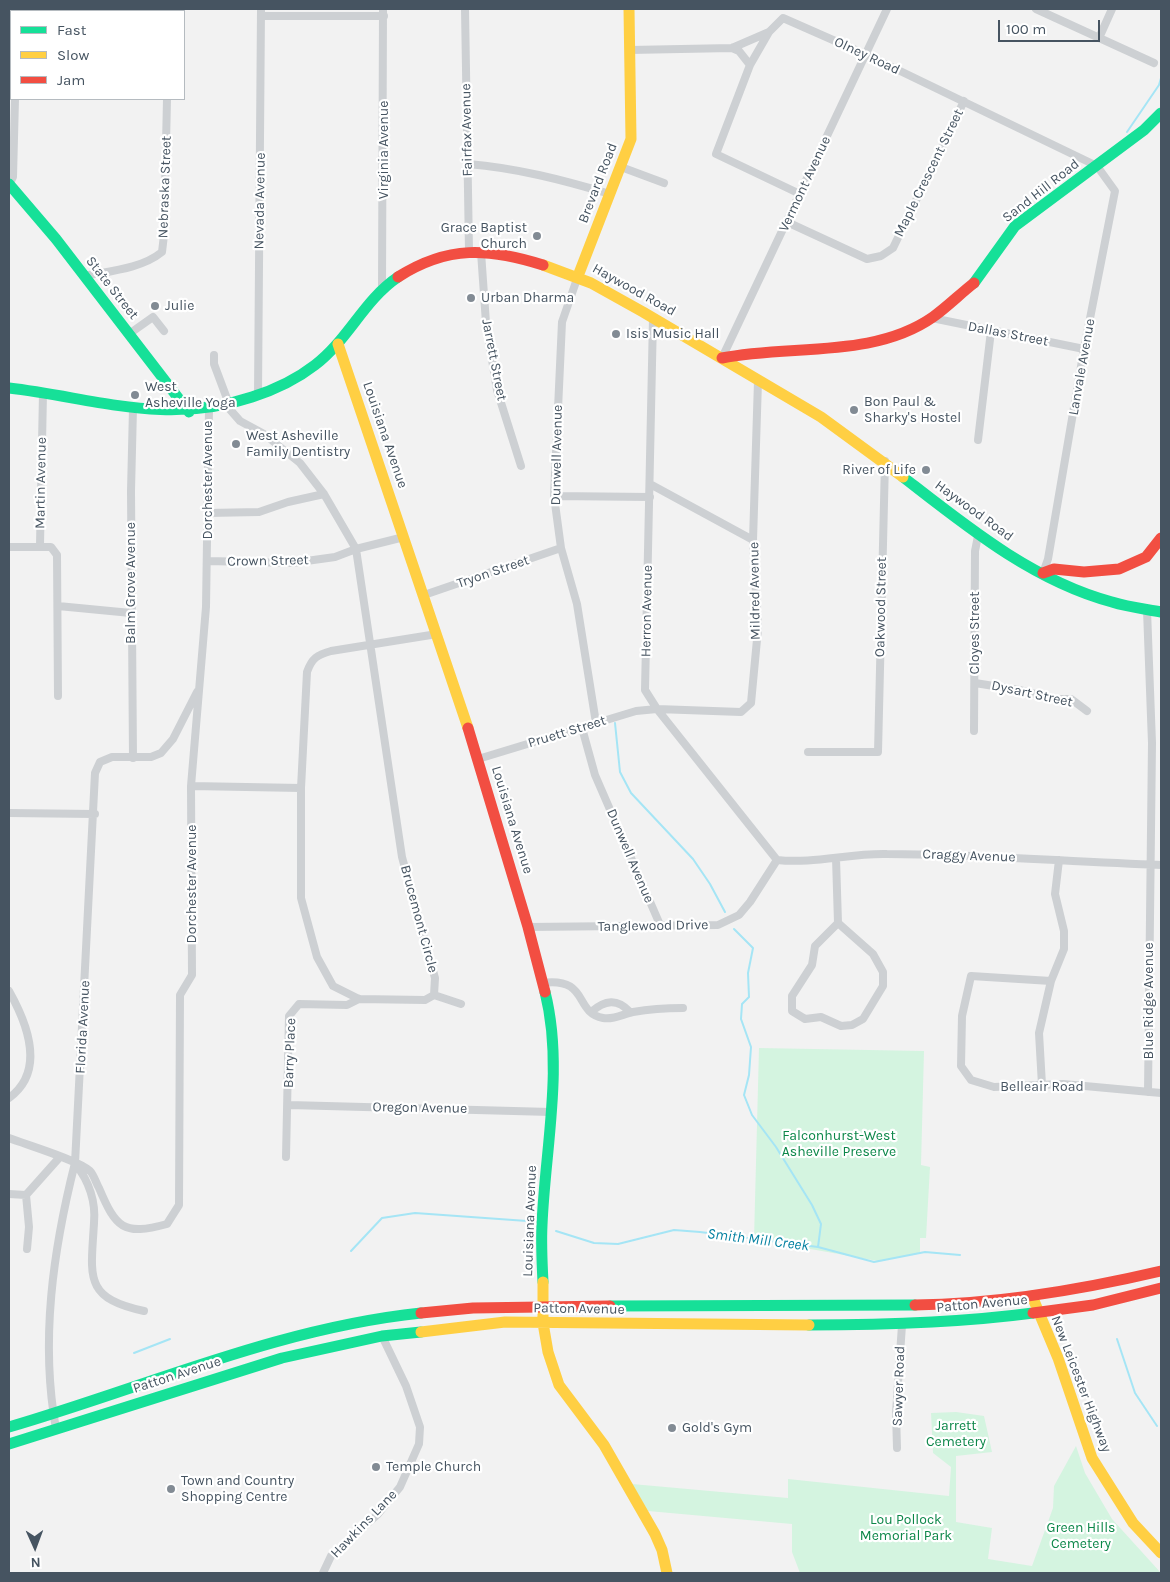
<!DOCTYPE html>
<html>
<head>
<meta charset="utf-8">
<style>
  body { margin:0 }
  #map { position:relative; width:1170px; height:1582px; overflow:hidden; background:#f2f2f2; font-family:Karla,sans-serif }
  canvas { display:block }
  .frame { position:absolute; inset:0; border:10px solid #465461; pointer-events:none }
  .legend { position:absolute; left:10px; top:10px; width:175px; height:90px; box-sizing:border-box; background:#fff; border:1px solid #b5bbc0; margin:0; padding:6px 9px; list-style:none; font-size:15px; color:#465461 }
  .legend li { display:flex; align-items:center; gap:10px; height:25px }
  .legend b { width:25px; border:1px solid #b5bbc0 }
  .north { position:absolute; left:10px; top:1522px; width:50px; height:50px; -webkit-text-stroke:4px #fff; paint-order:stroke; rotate:178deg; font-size:14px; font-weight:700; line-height:20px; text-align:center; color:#465461 }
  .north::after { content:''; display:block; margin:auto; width:18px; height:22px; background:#465461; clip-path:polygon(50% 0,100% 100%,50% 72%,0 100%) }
  .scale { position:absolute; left:998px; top:20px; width:102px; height:22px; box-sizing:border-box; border:2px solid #465461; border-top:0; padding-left:6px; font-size:15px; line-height:18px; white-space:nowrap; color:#465461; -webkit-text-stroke:4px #fff; paint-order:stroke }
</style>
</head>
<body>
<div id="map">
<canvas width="1170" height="1582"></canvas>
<div class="frame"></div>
<ul class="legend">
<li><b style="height:6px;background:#16e098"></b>Fast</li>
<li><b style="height:6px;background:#ffcf43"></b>Slow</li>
<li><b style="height:6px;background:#f24e42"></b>Jam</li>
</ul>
<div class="north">N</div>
<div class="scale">100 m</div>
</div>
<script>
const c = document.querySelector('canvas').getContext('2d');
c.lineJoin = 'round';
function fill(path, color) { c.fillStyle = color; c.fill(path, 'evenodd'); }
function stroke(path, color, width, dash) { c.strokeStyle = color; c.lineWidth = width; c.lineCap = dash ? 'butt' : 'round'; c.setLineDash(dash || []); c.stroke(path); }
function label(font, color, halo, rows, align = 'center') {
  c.font = font + ' Karla,sans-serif'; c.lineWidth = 4.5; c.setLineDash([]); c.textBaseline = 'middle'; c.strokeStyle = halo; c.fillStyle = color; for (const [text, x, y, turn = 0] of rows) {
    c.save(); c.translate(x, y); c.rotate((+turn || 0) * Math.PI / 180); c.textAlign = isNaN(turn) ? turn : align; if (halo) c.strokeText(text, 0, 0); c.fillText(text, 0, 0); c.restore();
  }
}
fill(new Path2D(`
  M759,1048L924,1051L921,1165L930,1167L926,1238H920V1253L878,1261L754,1239Z
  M956,1412L984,1416L992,1452L956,1456V1522L992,1528L988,1559L1032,1566L1053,1508L1054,1486L1076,1446L1085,1473L1112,1519L1161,1573H800L792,1552V1524L648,1511L632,1484L788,1498V1479L949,1496L951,1467L933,1453L931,1413Z`), '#d4f4e0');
stroke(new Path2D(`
  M1161,9V10
  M1127,132L1159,85L1161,78
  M615,723L620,772L631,793L693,859L710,884L725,912
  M734,929L753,948L748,973L749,997L742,1004L741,1019L751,1047L749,1075L744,1095L752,1115L776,1147L812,1205L821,1224L818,1247
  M556,1231L594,1243L618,1244L674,1230L700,1232L818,1247L874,1262L925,1252L960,1255
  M351,1251L382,1218L415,1213L527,1221
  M1117,1339L1135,1393L1157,1426
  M134,1353L170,1339`), '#a5e5f5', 2);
stroke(new Path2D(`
  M465,9L469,251
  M1036,9L1154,63
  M18,11V9
  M155,11V9
  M261,16H384
  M769,32L750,65L716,154L800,194
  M1099,38L1112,9
  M732,48L739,51L750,65
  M630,50L732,48L769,32L783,18L867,55L1097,166L1115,191L1084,349L1048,559L1043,573
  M9,56L11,58
  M468,164C517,168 563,180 610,194
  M621,167L664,183
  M9,185L13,177L15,99
  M787,222L867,259L881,256L893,248L964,101
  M481,252L486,323L497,390L521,466
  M84,276C109,271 141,269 162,252L164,235L167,99
  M578,276L562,322L554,496L561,548L577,604L596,723
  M382,290L383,9
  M653,318L645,690L657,709L777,860
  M932,318L1084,349
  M129,334L153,317L164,331
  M214,355V364L229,404
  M722,358L887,9
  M258,394L261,9
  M226,405L240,421L264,434L300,463L324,494L356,549L402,857L435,978L434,995
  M978,440L991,331
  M650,484L753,540
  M554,496L650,497
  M208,513L259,512L288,502L324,494
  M40,545L43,393
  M9,547H51L57,555L58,696
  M208,561L292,563L335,557L356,549L404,537
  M424,595L561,548
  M58,606L131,613
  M1147,610L1152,743L1148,1092
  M975,683L1019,690L1056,699H1071L1087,711
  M582,728L595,775L661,927
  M974,731L975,551L978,536
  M808,752H878L885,461
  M133,758L131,491L133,408
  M478,759L636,711L657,709L741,712L751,703L758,629L753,540L758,381
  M191,786L301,788
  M9,813L95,814
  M836,858L838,923L815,946L812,965L792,996V1011L805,1019L821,1017L841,1026L852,1025L863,1019L883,986V972L873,954L838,923
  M777,860C814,864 850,853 887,854C978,854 1070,862 1161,865
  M528,927L718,925L739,915L750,902L777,860
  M1051,981L971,976L962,1016L961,1066L971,1080L994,1087L1063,1084L1161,1093
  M542,983C590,977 573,1012 603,1018C614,1020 623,1014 633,1012C650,1009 666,1008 683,1008
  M9,991C27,1023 46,1071 9,1098
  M434,995L425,1000L359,999L333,986L317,957L301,898V788L307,672C312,658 317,655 331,651L437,634
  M434,995L461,1004
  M591,1012C605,1000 617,998 630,1012
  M1042,1085L1039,1033L1051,981L1064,949V931L1055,894L1059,860
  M289,1105L551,1112
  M9,1138C27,1145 78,1160 90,1171C94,1175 96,1183 99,1188C116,1228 123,1236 167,1224L179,1205L180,995L192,975L191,786L206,607L209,409
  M286,1157L289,1016L299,1004L347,1005L359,999
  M76,1165C89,1181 96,1202 94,1223C91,1276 83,1298 144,1311
  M9,1194L26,1195
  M27,1249L29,1227L26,1195L59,1158
  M56,1429C40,1341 53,1250 75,1163L95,773L100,762L112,757H151L161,753L173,739L197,692
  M897,1448L896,1413L902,1325
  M323,1573L331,1556L378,1514L400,1487L419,1444L420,1427L406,1386L382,1336`), '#cdd0d3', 8);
stroke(new Path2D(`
  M9,184L56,239L189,412
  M974,283L1015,226L1144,130L1161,113
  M9,388C95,398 165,426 252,397C274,390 297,379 315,365C348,340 364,300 398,277
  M903,477C966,526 1033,581 1112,602C1128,607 1145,609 1161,612
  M543,1282C542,1263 541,1244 542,1225C545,1149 564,1067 545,992
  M610,1306L915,1305
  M809,1325C884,1325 958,1323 1033,1313
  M9,1427C146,1387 278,1328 421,1313
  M9,1444L282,1358L382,1336L421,1332`), '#16e098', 11);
stroke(new Path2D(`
  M543,265L591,283L643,312L821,417L903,477
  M578,276L631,139L629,9
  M338,344L468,728
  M543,1282V1323L548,1352L559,1385L604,1445L655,1534L662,1550L667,1573
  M1032,1296L1058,1358L1092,1458L1133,1523L1161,1553
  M421,1332L505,1322L809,1325`), '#ffcf43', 11);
stroke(new Path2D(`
  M398,277C448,245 489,248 543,265
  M722,358C790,344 873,359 933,317C947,307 960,294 974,283
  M1043,573L1054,569L1084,572L1119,569L1146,557L1161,538
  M468,728L528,927L545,992
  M915,1305C998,1304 1080,1290 1161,1271
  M421,1313L473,1308L610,1306
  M1033,1313L1093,1305L1161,1288`), '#f24e42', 11);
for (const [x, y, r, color] of [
  [537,236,5,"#828b94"],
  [471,298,5,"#828b94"],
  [155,306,5,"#828b94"],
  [616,334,5,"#828b94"],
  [135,395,5,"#828b94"],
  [854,410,5,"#828b94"],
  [236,444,5,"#828b94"],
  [926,470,5,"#828b94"],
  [672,1428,5,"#828b94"],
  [376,1467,5,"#828b94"],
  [171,1489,5,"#828b94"]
]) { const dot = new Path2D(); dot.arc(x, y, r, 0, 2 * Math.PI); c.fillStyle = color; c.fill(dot); stroke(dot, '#fff', 2); }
label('14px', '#465461', '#fff', [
  ["Olney Road",867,56,25],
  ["Fairfax Avenue",467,130,-91],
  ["Virginia Avenue",384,150,-90],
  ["Maple Crescent Street",929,173,-64],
  ["Brevard Road",598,183,-69],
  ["Vermont Avenue",805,184,-65],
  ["Nebraska Street",165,187,-88],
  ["Sand Hill Road",1041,191,-38],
  ["Nevada Avenue",260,201,-89],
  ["State Street",112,288,52],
  ["Haywood Road",634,290,29],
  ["Dallas Street",1008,334,11],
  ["Jarrett Street",494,360,79],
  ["Lanvale Avenue",1082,367,-80],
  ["Louisiana Avenue",385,435,71],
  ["Dunwell Avenue",557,455,-89],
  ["Dorchester Avenue",208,480,-90],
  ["Martin Avenue",41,483,-89],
  ["Haywood Road",974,511,36],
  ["Crown Street",268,561,-1],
  ["Tryon Street",493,572,-19],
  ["Balm Grove Avenue",131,583,-90],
  ["Mildred Avenue",755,591,-91],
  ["Oakwood Street",881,607,-89],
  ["Herron Avenue",647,611,-89],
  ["Cloyes Street",975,633,-90],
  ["Dysart Street",1032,694,12],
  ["Pruett Street",567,732,-17],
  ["Louisiana Avenue",512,820,73],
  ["Dunwell Avenue",630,856,67],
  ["Craggy Avenue",969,856,2],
  ["Dorchester Avenue",192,884,-90],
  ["Brucemont Circle",419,919,75],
  ["Tanglewood Drive",653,926,-1],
  ["Blue Ridge Avenue",1149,1001,-90],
  ["Florida Avenue",83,1027,-87],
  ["Barry Place",290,1053,-88],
  ["Belleair Road",1042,1087],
  ["Oregon Avenue",420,1108,1],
  ["Louisiana Avenue",530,1221,-88],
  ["Patton Avenue",982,1304,-5],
  ["Patton Avenue",579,1309,1],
  ["Patton Avenue",177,1375,-18],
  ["New Leicester Highway",1081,1384,69],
  ["Sawyer Road",899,1386,-88],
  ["Hawkins Lane",364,1524,-46]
]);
label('14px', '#465461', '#fff', [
  ["Grace Baptist",527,228,"right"],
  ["Church",527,244,"right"],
  ["Urban Dharma",481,298],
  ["Julie",165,306],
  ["Isis Music Hall",626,334],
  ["West",145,387],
  ["Asheville Yoga",145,403],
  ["Bon Paul &",864,402],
  ["Sharky's Hostel",864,418],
  ["West Asheville",246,436],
  ["Family Dentistry",246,452],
  ["River of Life",916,470,"right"],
  ["Gold's Gym",682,1428],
  ["Temple Church",386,1467],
  ["Town and Country",181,1481],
  ["Shopping Centre",181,1497]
], 'left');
label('14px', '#0c8749', '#fff', [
  ["Falconhurst-West",839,1136],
  ["Asheville Preserve",839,1152],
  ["Jarrett",956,1426],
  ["Cemetery",956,1442],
  ["Lou Pollock",906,1520],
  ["Memorial Park",906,1536],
  ["Green Hills",1081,1528],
  ["Cemetery",1081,1544]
]);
label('italic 15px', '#0380a1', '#fff', [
  ["Smith Mill Creek",758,1240,7]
]);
</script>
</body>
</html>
